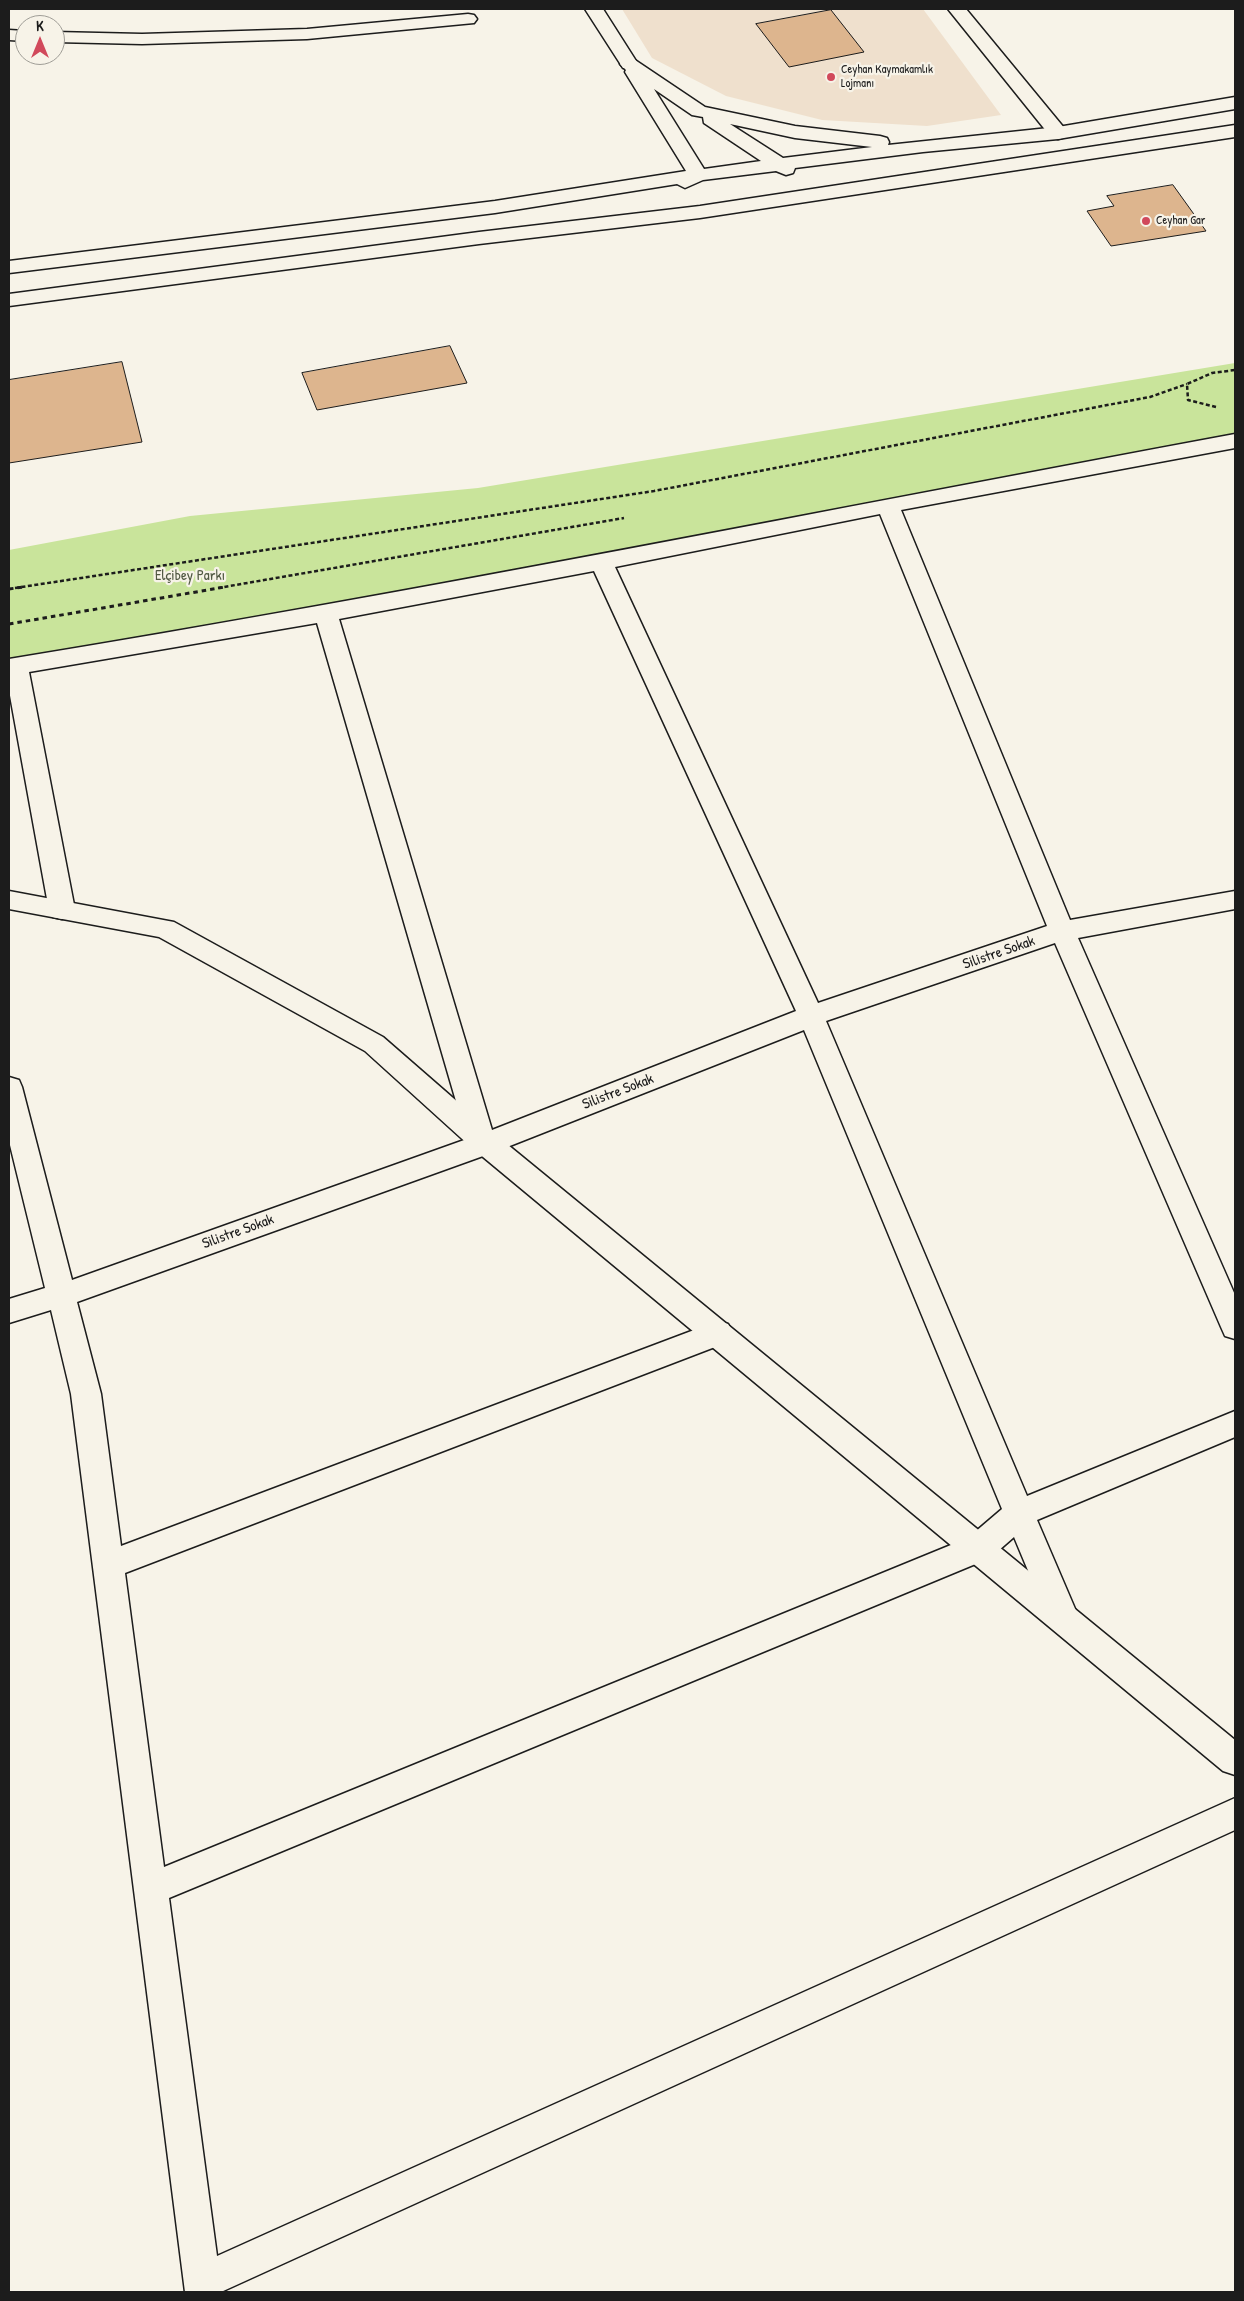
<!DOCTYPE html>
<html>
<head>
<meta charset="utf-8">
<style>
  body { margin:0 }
  #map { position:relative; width:1244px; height:2301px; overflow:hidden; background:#f7f3e8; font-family:"Patrick Hand",sans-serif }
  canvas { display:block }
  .frame { position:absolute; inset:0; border:10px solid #1c1c1c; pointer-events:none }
  .north { position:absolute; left:15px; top:15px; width:50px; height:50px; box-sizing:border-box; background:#f7f3e8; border:1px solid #9f9d96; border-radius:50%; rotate:0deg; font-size:14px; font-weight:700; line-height:20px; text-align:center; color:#1c1c1c }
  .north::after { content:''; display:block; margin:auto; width:18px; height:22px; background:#d1495b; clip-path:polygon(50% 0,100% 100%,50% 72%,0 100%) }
</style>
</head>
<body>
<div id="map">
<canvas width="1244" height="2301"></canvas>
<div class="frame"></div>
<div class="north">K</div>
</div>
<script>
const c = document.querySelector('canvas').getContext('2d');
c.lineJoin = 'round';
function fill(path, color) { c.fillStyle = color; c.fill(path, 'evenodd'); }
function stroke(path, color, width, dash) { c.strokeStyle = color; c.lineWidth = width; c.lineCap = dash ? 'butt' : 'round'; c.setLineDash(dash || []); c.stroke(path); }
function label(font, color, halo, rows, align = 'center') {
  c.font = font + ' "Patrick Hand",sans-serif'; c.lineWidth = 4.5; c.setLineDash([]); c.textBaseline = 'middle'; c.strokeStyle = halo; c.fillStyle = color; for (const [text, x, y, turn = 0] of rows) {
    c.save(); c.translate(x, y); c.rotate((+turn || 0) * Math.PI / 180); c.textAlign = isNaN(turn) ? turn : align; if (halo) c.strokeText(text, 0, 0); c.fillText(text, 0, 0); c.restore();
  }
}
fill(new Path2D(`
  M622,9H923L1001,115L927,126L822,120L726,96L652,58Z`), '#efe0cd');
fill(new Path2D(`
  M1235,363V441L326,613L9,667V550L190,516L478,488Z`), '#c9e49b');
const building = new Path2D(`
  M831,10L864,52L789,67L756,24Z
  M1173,185L1206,231L1111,246L1087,211L1114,206L1107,196Z
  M450,346L467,383L317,410L302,373Z
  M122,362L142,442L9,463V380Z`);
fill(building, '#ddb58e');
stroke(building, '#1c1c1c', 1);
const minor = new Path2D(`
  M585,9H603L638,64L635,68H623Z
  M948,9H966L1065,129L1067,133L1065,137L1058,139L1051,137Z
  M468,14L474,15L477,19L474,23L307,39L142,44L55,42V32L142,34L307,29Z
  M9,30L25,31V41L9,40Z
  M1235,434V448L901,510L1070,920L1235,891V909L1078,938L1235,1295V1339L1225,1336L1221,1327L1055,943L826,1021L1027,1496L1235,1411V1437L1037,1520L1079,1618L1074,1628L1063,1632L1052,1628L1014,1537L990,1558L169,1898L217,2256L1235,1798V1830L221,2292H185L71,1394L51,1310L9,1323V1299L45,1288L9,1141V1077L19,1080L22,1087L72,1280L467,1139L317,623L29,672L75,910L71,917L62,919L53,917L49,910L9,690V659C419,592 826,510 1235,434ZM880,514L1047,926L818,1003L615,567ZM594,571L796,1011L492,1130L339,619ZM804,1030L1002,1509L968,1538L164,1867L125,1573L728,1342L733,1333L728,1324L718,1321L121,1546L101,1394L77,1302L497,1151Z`);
const tertiary = new Path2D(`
  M9,891L174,922L383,1037L491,1131L1235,1740V1775L1223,1771L471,1147L365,1051L159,937L9,909Z`);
const secondary = new Path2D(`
  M629,59L635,60L705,107L795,126L880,136L887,138L889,142L888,145L1058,127L1235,97V109L1058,139L923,152L795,168L793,173L786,175L776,171L703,180L685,188L677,184L495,213L9,273V261L495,201L686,171L625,72L626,70L620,64L623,60ZM654,89L692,115L703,117L704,123L761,161L704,169ZM730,124L795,138L872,147L783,158Z
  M1235,125V137L700,218L479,244L9,306V294L479,232L700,206Z`);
stroke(minor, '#1c1c1c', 3);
stroke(tertiary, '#1c1c1c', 3);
stroke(secondary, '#1c1c1c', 3);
stroke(new Path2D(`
  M1216,407L1188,400L1187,384L1212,373L1235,370
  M15,588L654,491L1150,397L1187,384
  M218,588L624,518`), '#1c1c1c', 2.5, [4, 2.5]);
stroke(new Path2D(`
  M9,589L23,587
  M9,624L225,587`), '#1c1c1c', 3, [4.5, 4]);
fill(minor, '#f7f3e8');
fill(tertiary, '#f7f3e8');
fill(secondary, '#f7f3e8');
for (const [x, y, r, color] of [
  [831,77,5,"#d1495b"],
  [1146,221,5,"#d1495b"]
]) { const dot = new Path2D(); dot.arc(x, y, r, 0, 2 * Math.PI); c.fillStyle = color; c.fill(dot); stroke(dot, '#f7f3e8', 2); }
label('12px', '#1c1c1c', '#f7f3e8', [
  ["Ceyhan Kaymakamlık",841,70],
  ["Lojmanı",841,84],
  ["Ceyhan Gar",1156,221]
], 'left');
label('15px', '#505842', '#f7f3e8', [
  ["Elçibey Parkı",190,576]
]);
label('15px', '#1c1c1c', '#f7f3e8', [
  ["Silistre Sokak",999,953,-19],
  ["Silistre Sokak",618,1092,-21],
  ["Silistre Sokak",238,1232,-20]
]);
</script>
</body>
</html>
